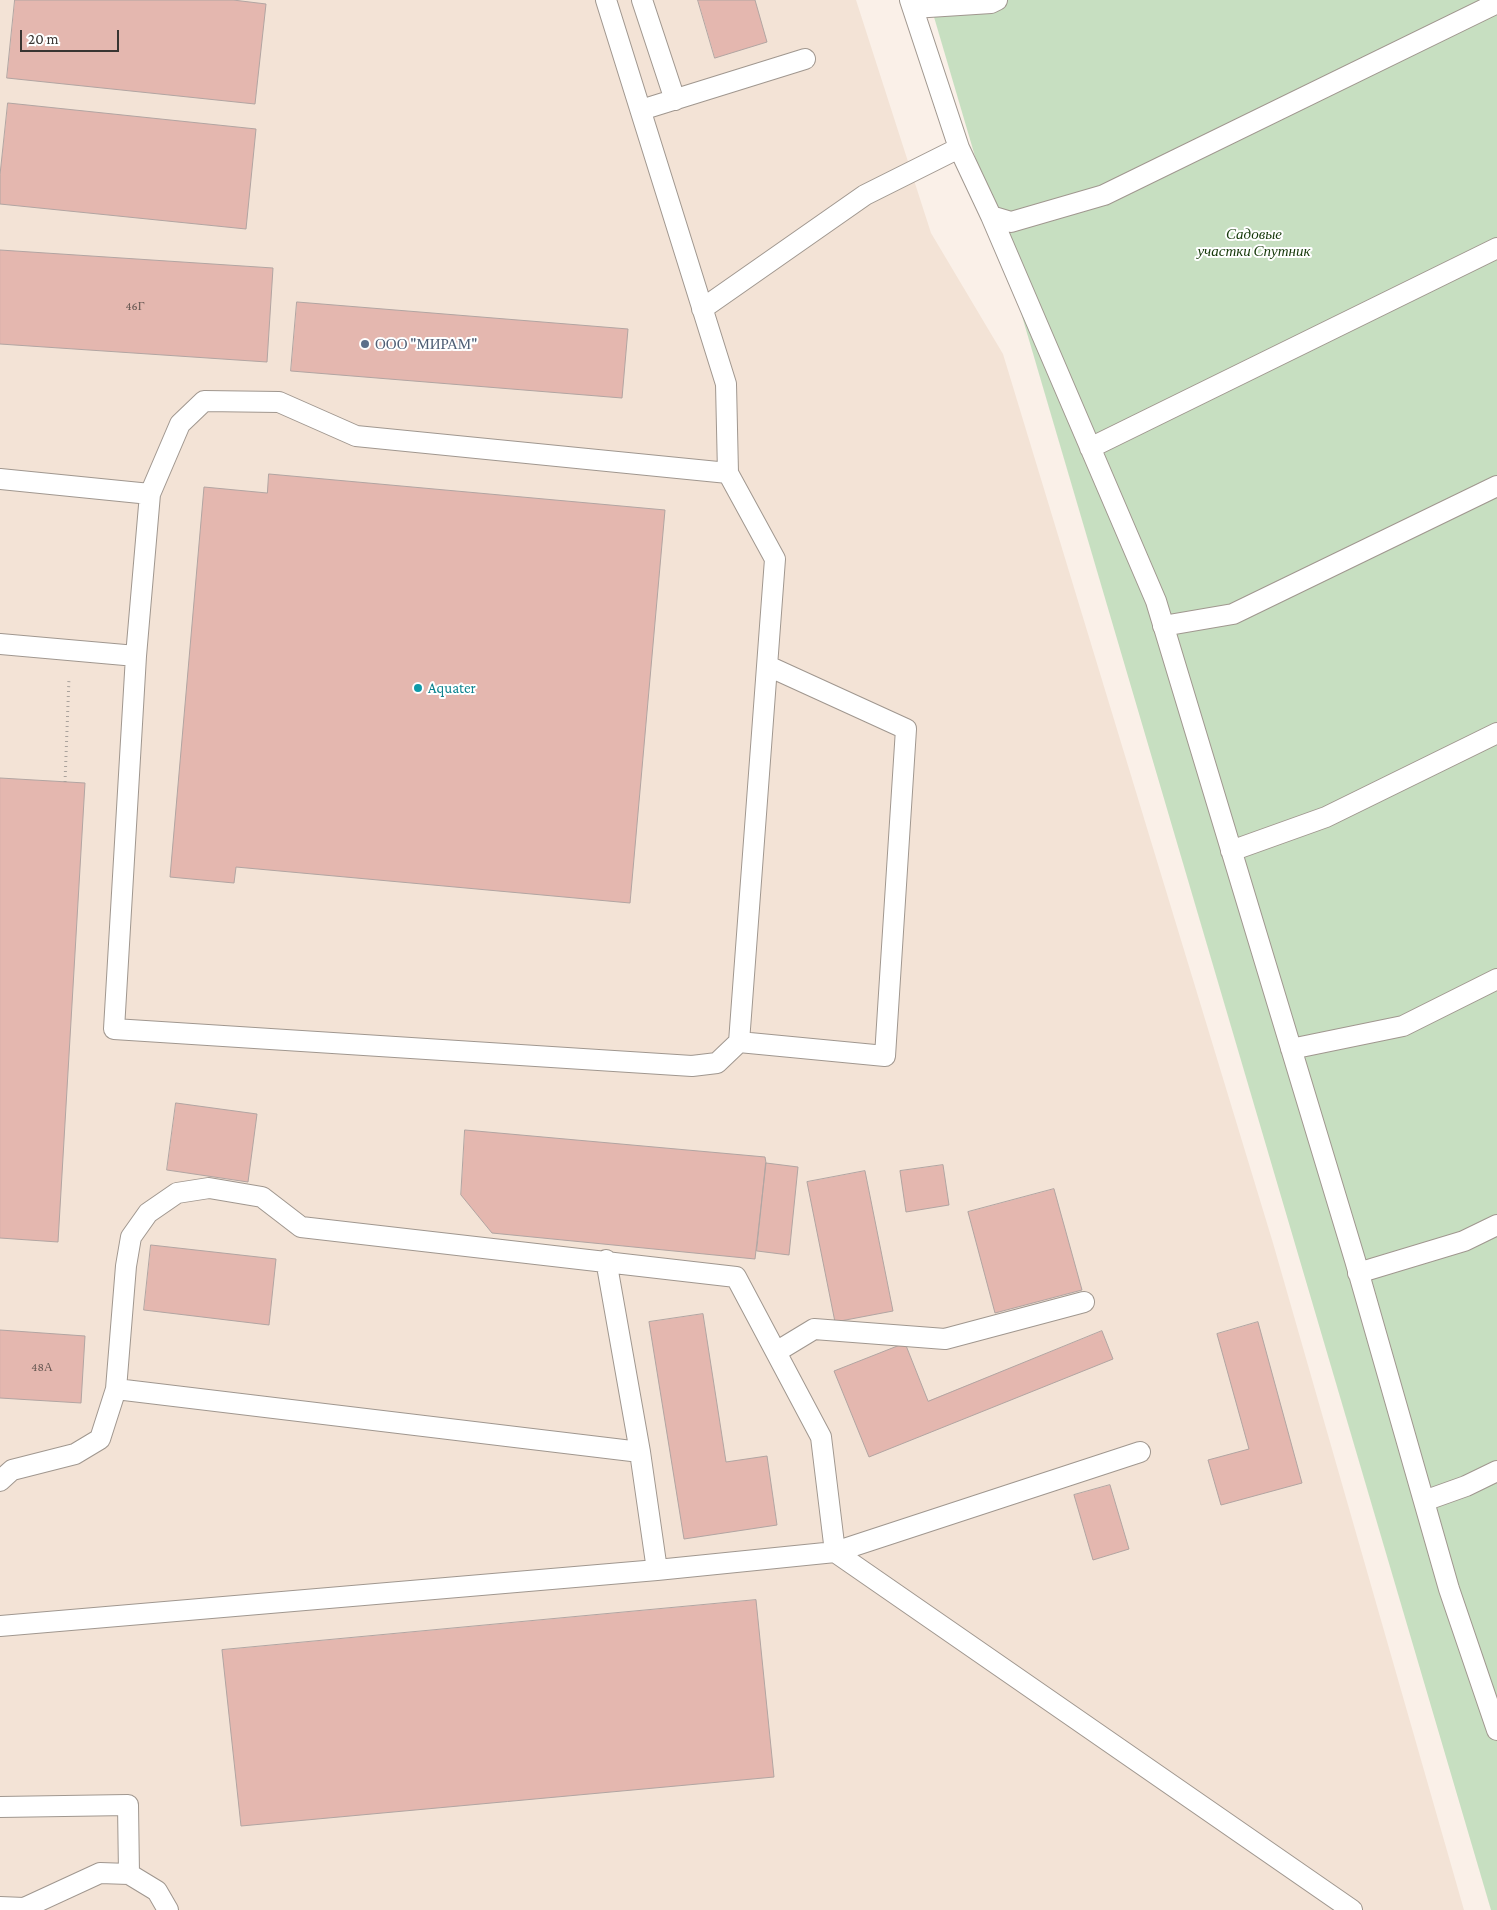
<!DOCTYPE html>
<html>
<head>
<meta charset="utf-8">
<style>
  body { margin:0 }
  #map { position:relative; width:1497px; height:1910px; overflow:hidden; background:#faf0e8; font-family:"Crimson Pro",serif }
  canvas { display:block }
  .scale { position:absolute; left:20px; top:30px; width:99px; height:22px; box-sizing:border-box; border:2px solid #393532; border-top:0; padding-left:6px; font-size:15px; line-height:18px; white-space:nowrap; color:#393532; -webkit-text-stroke:4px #fff; paint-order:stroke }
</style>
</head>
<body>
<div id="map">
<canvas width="1497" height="1910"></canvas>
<div class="scale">20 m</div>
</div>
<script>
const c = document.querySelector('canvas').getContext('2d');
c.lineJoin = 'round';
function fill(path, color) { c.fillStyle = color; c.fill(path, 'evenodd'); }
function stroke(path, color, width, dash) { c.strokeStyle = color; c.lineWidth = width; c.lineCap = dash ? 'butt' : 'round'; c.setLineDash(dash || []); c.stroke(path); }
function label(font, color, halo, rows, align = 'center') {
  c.font = font + ' "Crimson Pro",serif'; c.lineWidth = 4; c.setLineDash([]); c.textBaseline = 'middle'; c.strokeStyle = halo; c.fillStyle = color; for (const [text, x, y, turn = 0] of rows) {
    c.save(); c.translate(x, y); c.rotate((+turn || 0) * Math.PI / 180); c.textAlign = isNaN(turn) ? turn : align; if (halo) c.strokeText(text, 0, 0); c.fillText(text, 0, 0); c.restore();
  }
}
fill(new Path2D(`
  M0,0H856L931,233L1003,354L1273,1243L1464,1910H0Z`), '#f3e3d6');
fill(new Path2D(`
  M929,0H1497V1910H1491Z`), '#c7dfc1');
const building = new Path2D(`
  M15,0H233L266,4L255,104L7,78Z
  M698,0H755L767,42L715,58Z
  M8,103L256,129L246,229L0,204V175Z
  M0,250L273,268L267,362L0,344Z
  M297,302L628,329L622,398L291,371Z
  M269,474L665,510L630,903L236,867L234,883L170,877L204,487L267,493Z
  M0,778L85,783L58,1242L0,1238Z
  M176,1103L257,1114L248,1182L167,1170Z
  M465,1130L765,1157L766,1163L755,1259L492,1233L461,1195Z
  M766,1163L798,1167L789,1255L757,1251Z
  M943,1165L949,1205L906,1212L900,1171Z
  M865,1171L893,1311L835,1322L807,1182Z
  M1054,1189L1082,1290L995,1313L968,1212Z
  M151,1245L276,1259L269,1325L144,1310Z
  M703,1314L726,1462L767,1456L777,1525L684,1539L649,1322Z
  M1258,1322L1302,1483L1221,1505L1208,1460L1249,1449L1217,1334Z
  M0,1330L85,1336L81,1403L0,1398Z
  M1102,1331L1113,1359L869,1457L834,1371L905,1343L928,1401Z
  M1110,1485L1129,1549L1093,1560L1074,1495Z
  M756,1600L774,1777L241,1826L222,1650Z`);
fill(building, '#e4b7af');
stroke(building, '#b2a5a2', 1);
const lane = new Path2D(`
  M642,0L675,100
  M910,0L959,148L991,216L1156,601L1355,1260L1449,1589L1497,1730
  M913,8L991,3L997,0
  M641,110L805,59
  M991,216L1011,222L1104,195L1497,3
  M702,309L865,195L959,148
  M1090,448L1497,248
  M0,479L150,494
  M1163,626L1233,614L1497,486
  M0,644L136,656L114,1029L692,1066L717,1063L739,1042L775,559L728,473
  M136,656L150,494L180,424L204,401L279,402L356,436L728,473L726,384L606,0
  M1231,851L1326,817L1497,733
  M739,1042L885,1056L906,729L768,666
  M1291,1049L1403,1026L1497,979
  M606,1260L640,1452L657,1570
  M1358,1273L1464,1241L1497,1225
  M776,1352L814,1329L945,1339L1084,1302
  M116,1389L640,1452
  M0,1481L12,1470L75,1454L100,1439L116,1389L126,1266L131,1237L148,1213L177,1193L209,1188L262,1197L301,1227L736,1277L821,1437L835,1552L1140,1452
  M1424,1501L1466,1486L1497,1471
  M0,1626L657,1570L835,1552L1352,1910
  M0,1807L128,1805L129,1874
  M0,1907L24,1908L100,1873L129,1874L157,1891L168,1910`);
stroke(lane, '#a0978f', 22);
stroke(new Path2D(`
  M65,782L69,678`), '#a9a29c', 3, [1, 4]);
stroke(lane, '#fff', 20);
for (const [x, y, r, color] of [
  [365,344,5,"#5c6f8a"],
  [418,688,5,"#0f9aa8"]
]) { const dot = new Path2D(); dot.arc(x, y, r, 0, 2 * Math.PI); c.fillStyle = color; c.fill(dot); stroke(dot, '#fff', 2); }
label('12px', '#645651', null, [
  ["46Г",135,306],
  ["48А",42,1367]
]);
label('italic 15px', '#153809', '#fff', [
  ["Садовые",1254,234],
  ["участки Спутник",1254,251]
]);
label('15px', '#4e5e75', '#fff', [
  ["ООО \"МИРАМ\"",375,344]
], 'left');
label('15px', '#0d838f', '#fff', [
  ["Aquater",428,688]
], 'left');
</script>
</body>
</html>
